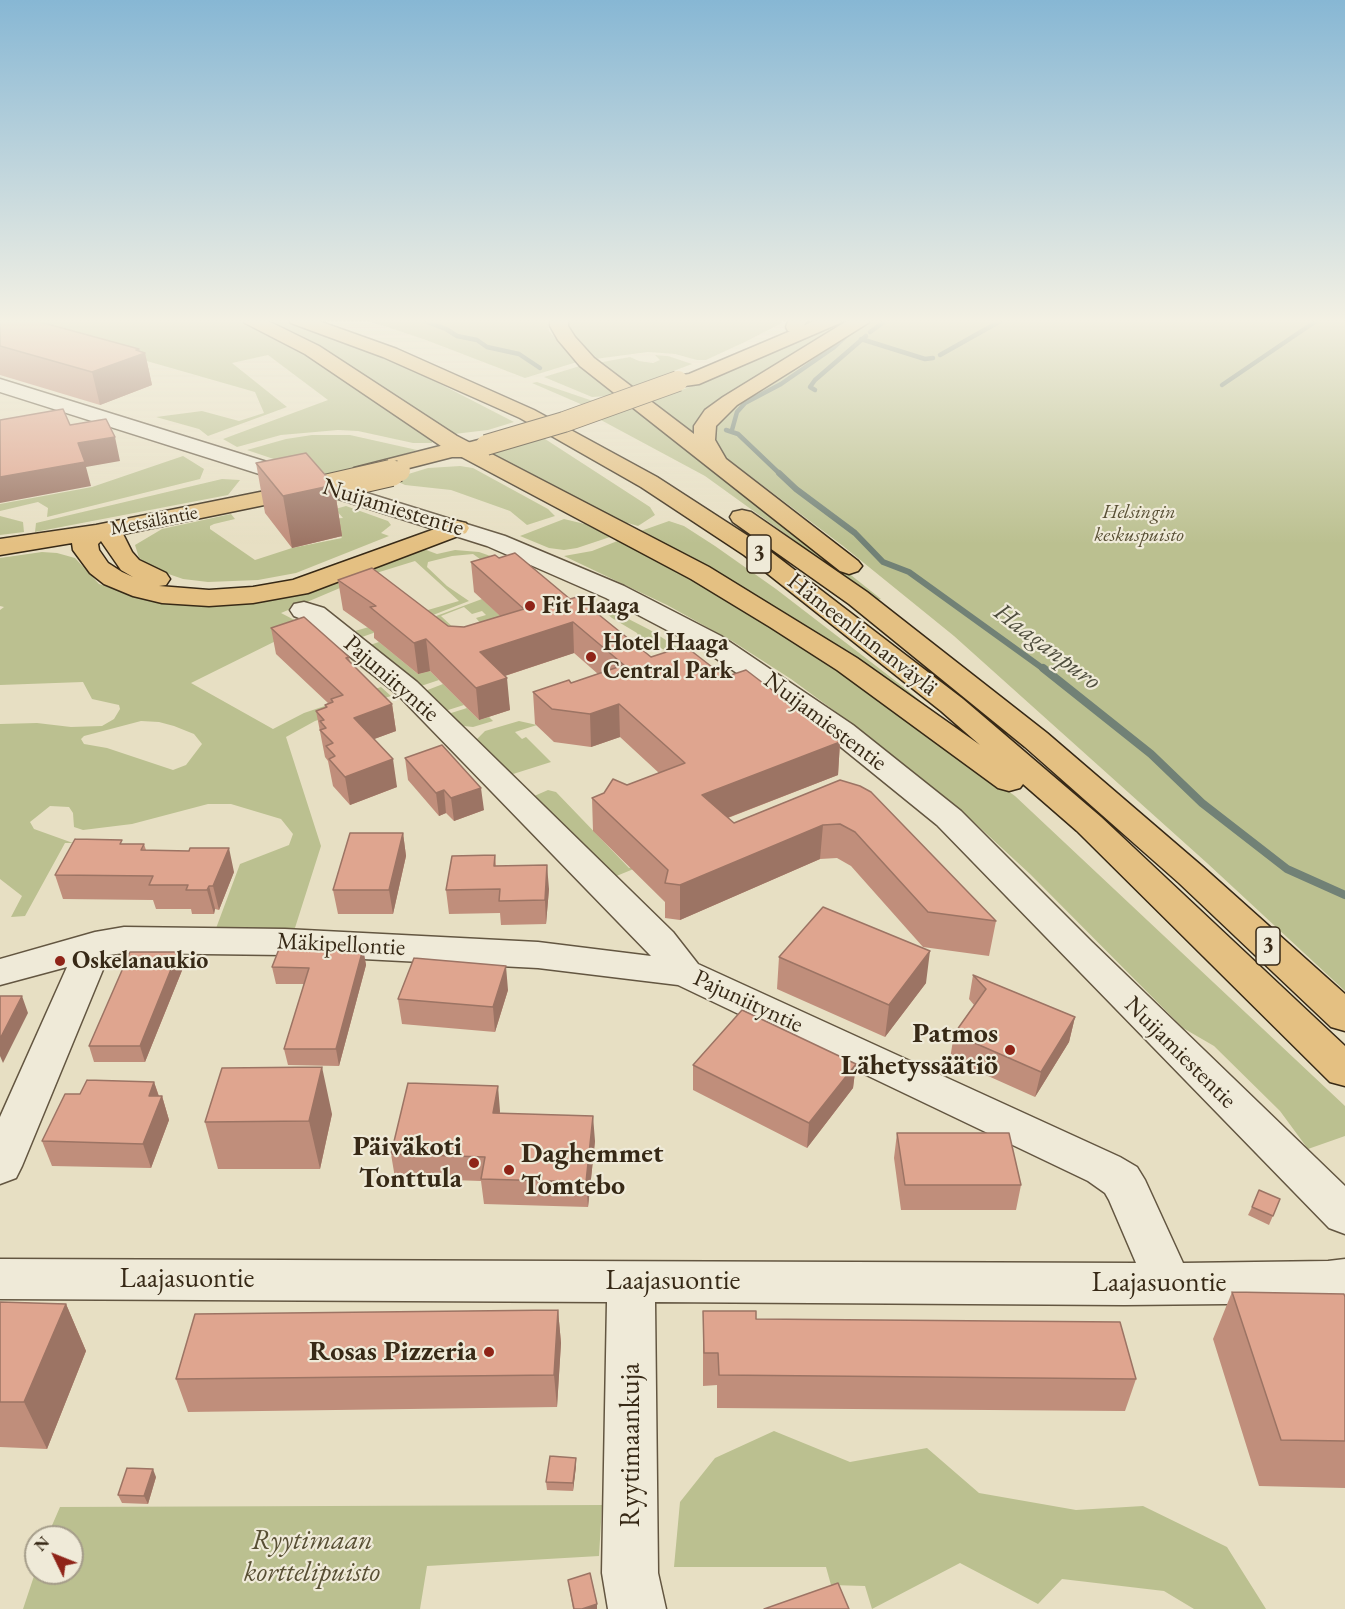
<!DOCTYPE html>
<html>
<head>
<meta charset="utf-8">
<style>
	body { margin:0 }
	#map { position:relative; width:1345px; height:1609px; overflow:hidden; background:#e7dfc3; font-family:"EB Garamond",serif }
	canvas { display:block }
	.north { position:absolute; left:24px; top:1525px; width:60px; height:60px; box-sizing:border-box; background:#efead8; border:2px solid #a59d8a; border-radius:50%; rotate:313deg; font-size:16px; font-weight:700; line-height:24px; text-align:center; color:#372916 }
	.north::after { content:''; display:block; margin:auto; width:21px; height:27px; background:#8f2418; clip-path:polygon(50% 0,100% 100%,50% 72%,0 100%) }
</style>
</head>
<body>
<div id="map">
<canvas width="1345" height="1609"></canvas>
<div class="north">N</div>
</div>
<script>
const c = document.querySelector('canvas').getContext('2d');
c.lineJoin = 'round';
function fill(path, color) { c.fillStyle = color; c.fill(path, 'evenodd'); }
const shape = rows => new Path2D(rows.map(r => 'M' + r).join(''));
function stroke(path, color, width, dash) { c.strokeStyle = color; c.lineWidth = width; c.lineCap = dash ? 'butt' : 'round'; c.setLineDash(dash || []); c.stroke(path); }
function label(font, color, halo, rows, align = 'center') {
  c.font = font + ' "EB Garamond",serif'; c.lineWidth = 4.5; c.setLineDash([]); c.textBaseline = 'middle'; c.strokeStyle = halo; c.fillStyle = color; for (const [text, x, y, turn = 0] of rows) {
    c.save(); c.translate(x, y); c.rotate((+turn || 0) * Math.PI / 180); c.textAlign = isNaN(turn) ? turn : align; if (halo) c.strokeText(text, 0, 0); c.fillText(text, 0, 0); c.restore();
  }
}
fill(shape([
	[0,319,241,319,268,332,297,351,303,351,432,441,432,443,413,443,358,431,338,430,281,435,237,447,223,439,328,400,268,355,232,363,287,407,208,436,199,429,156,417,202,411,239,421,264,413,255,392],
	[261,319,280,319,357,347,413,370,514,422,488,430,454,434,338,358],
	[363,319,547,319,549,331,577,362,525,378,426,340],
	[565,319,784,319,780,324,747,341,706,360,697,360,675,354,648,352,595,359,584,351,566,326],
	[873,319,1345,319,1345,991,1207,863,954,636,843,546,725,457,713,442,715,422,733,405,817,351],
	[828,326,839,329,724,401,696,436,692,436,646,402,687,388],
	[655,355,668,356,692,364,629,388,597,363,630,357,639,361,653,363,660,360],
	[583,365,614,393,607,396,592,397,544,377],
	[537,382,590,400,617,412,632,406,738,485,881,599,877,600,705,476,599,419,606,415,532,383],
	[312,435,350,435,417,450,377,463,321,475,247,450,286,439],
	[542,437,650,507,655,515,638,526,628,523,627,528,495,455,494,452],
	[183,456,204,469,200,479,47,517,48,508,38,502,0,511,0,504,92,487],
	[460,466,473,468,548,509,555,516,527,525,510,511,451,490,405,485,392,479,428,468],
	[222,479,240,480,228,495,35,532,36,523],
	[346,506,388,521,391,525,381,533,389,536,296,573,258,580,208,582,183,579,157,570,139,558,135,545,162,529,231,514,235,519,214,524,210,526,210,529,255,560,292,548,342,538,327,519,343,518,335,509],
	[0,516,23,522,24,532,0,535],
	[564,519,589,525,610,537,577,548,564,550,549,548,520,536],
	[669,521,684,526,715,546,776,589,906,689,963,737,638,532],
	[620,540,738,603,803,645,1015,796,1345,1106,1345,1136,1308,1149,1280,1111,1214,1046,1183,1028,1030,874,963,812,855,726,791,679,732,641,667,605,564,556,592,551],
	[421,548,437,554,455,550,479,552,522,567,491,567,473,554,452,556,428,562,427,567,447,586,469,601,410,624,396,625,362,637,355,631,459,601,415,561,373,574,281,613,306,626,191,683,273,729,304,713,381,687,391,696,315,721,286,737,321,846,294,931,215,931,240,864,289,845,293,834,281,819,231,804,208,804,132,824,83,830,74,827,73,813,69,807,50,806,30,822,34,829,73,843,65,843,25,916,11,917,22,896,0,879,0,724,37,723,71,727,102,726,114,719,120,709,119,705,92,699,83,682,0,685,0,610,4,607,0,606,0,558,42,552,57,553,75,558,99,584,146,600,208,606],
	[141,721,159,722,174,726,194,734,202,744,186,765,173,770,107,748,84,744,81,739,84,736],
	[482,599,528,642,519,645,514,643,467,658,452,657,412,625],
	[464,607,472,614,482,611,486,615,476,618,482,625,458,632,441,616],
	[609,609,650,630,680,649,667,650,653,647,639,638,637,633,612,618,606,613],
	[379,642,418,674,430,671,439,680,418,687,367,646],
	[443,684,464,705,445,711,425,691],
	[467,708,479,720,489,717,493,721,473,727,464,726,448,714],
	[519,721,537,725,515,732,522,739,526,737,551,762,510,775,475,741,485,731],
	[548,790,556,792,629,868,710,836,712,837,614,877,532,797],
	[774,1431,850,1462,927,1448,979,1493,1076,1510,1143,1506,1227,1547,1266,1609,1194,1609,1164,1591,1062,1579,1038,1604,960,1563,872,1609,865,1586,831,1585,826,1567,674,1567,680,1502,715,1458],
	[602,1505,599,1556,427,1566,420,1609,23,1609,36,1570,36,1573,72,1573,72,1537,47,1537,60,1507]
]), '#bbc090');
stroke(shape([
	[419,319,446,329,457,336,477,340,487,347,519,354,540,368],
	[870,332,888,319],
	[861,339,925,359,933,358],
	[940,355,1004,319],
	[1222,385,1319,319],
	[815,390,810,387,815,380,866,336],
	[726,430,738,434,781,475],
	[732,430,737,412,745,403,781,384,833,348,846,336]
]), '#718176', 4.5);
stroke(shape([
	[779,473,796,489,855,533,883,562,909,572,1045,670]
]), '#718176', 6);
stroke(shape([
	[1043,668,1151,754,1202,803,1287,869,1345,895]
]), '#718176', 8);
const minor = shape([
	[0,379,505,536,624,586,721,636,853,725,961,811,1092,942,1345,1186,1345,1234,1329,1228,937,825,831,739,701,648,606,598,487,546,0,392,0,379],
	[304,602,324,608,417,682,673,932,698,964,1120,1157,1137,1167,1145,1180,1183,1263,1328,1261,1345,1259,1345,1299,1328,1303,1124,1305,655,1302,658,1573,666,1609,608,1609,602,1573,607,1302,0,1299,0,1259,1136,1263,1109,1200,1105,1193,1088,1181,678,985,538,968,285,955,124,953,109,955,22,1166,16,1178,0,1184,0,1117,67,967,0,985,0,959,95,932,124,927,285,929,538,942,651,956,397,694,304,620,294,616,290,610,294,604,304,602]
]);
const major = shape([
	[819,319,843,319,840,323,699,384,678,387,671,385,668,381,671,377,689,374,819,319],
	[486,438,494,440,497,445,494,450,467,457,452,457,362,480,354,478,351,473,354,468,452,443,467,443,486,438],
	[305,483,313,485,317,490,313,495,123,534,132,552,139,560,166,573,170,579,166,585,159,586,209,590,253,587,293,580,457,521,466,523,469,528,466,533,308,593,253,603,209,606,162,603,133,596,104,584,90,573,73,550,72,543,0,555,0,539,96,525,305,483],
	[101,541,121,570,133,577,122,572,108,563,99,550,98,544,101,541]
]);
const highway = shape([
	[242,319,264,319,319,346,457,436,709,567,857,658,980,745,941,711,744,555,641,487,520,418,383,357,291,323,288,319,313,319,397,349,534,410,657,477,762,545,963,699,1101,817,1345,1046,1345,1086,1330,1082,1077,831,1023,784,1020,788,1009,791,998,788,837,670,770,627,691,579,441,446,305,354,245,323,242,319],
	[550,319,568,319,568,326,575,337,594,358,694,434,694,426,705,410,723,397,850,319,871,319,868,323,737,405,716,426,715,440,726,459,858,561,862,566,858,571,849,574,840,571,580,366,558,340,550,326,550,319],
	[789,319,807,319,802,331,795,333,788,331,786,327,789,319],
	[742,510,751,512,867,592,1047,733,1203,867,1345,994,1345,1031,1331,1027,1179,883,1025,747,849,604,733,522,730,517,733,512,742,510]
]);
stroke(minor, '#635641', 3);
stroke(major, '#372916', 3);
stroke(highway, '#372916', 3);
fill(minor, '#efead8');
fill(major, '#e4c082');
fill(highway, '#e4c082');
const majorBridgeFar1 = shape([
	[486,445,564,422,678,381],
	[384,475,400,471]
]);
const majorBridge = shape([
	[321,489,391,473]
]);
stroke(majorBridgeFar1, '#372916', 22, []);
stroke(majorBridge, '#372916', 28, []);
stroke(majorBridgeFar1, '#e4c082', 20);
stroke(majorBridge, '#e4c082', 26);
fill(shape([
	[0,319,145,353,152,385,100,405,0,375],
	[256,463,334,485,342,536,292,548,265,513],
	[499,558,570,599,651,657,725,677,840,742,838,775,728,818,734,823,840,780,996,921,989,956,923,947,851,866,837,858,820,859,680,920,665,918,665,902,593,831,592,798,659,773,620,737,591,747,554,742,535,724,533,692,571,683,598,674,574,653,505,676,510,710,479,720,430,671,418,674,374,638,374,632,343,610,338,580,448,626,464,627,500,616,474,592,471,562],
	[271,628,349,657,350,662,392,704,396,731,374,739,397,787,350,805,333,786,328,761,325,757,316,711,325,708,325,705,328,703,276,654],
	[405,758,484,810,454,821,446,813,439,816,408,780],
	[403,833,406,856,393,914,338,914,333,890],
	[123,844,144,844,146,850,234,872,219,910,215,909,214,914,192,914,191,909,156,909,153,900,63,899,55,875],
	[495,855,496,866,549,889,546,924,501,925,500,913,449,914,446,890],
	[363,949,366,965,339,1066,288,1065,284,1049,304,984,276,984,272,967],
	[178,952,183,968,145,1062,94,1062,89,1046],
	[779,957,926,983,885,1037,777,989],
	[973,975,1075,1017,1069,1042,1035,1097,950,1059,954,1034,974,1005,969,999],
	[508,990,495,1032,402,1024,398,999],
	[856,1064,853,1088,807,1148,693,1090,693,1065],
	[154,1082,159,1096,162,1096,169,1120,151,1168,52,1166,42,1141,80,1094],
	[500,1111,500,1113,595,1141,588,1207,484,1204,481,1181,395,1178,391,1154],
	[332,1114,320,1169,218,1169,205,1122],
	[897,1133,1021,1185,1016,1210,901,1210,894,1158],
	[1280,1199,1269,1225,1248,1215,1252,1207],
	[1232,1292,1345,1297,1345,1488,1259,1486,1213,1339],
	[0,1302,66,1304,86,1351,47,1449,0,1447],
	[558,1310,561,1343,557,1407,188,1412,176,1379],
	[703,1311,756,1319,1136,1379,1125,1411,717,1408,717,1385,703,1386],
	[576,1466,573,1491,547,1490,546,1482],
	[156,1477,148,1504,122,1503,118,1495],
	[568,1580,597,1609,573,1609]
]), '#c08e7b');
fill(shape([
	[139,349,140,354,145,353,152,385,100,405,92,372],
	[115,437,120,461,86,467,91,486,0,503,0,477,78,443],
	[334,485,342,536,292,548,283,496],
	[573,622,574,653,483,683,480,652],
	[426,639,430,671,418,674,414,643],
	[507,678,510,710,479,720,476,688],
	[392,704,396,731,358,745,354,718],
	[619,704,620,737,591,747,590,714],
	[840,742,838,775,701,828,702,795],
	[393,759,397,787,350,805,345,777],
	[481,788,484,810,454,821,451,798],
	[444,790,446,813,439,816,436,793],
	[823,825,820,859,680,920,680,885],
	[403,833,406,856,393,914,389,890],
	[229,848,234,872,219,910,213,886],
	[547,865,549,889,546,924,545,900],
	[209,886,215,909,214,914,207,890],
	[363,949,366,965,339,1066,336,1049],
	[930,951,926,983,885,1037,889,1005],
	[178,952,183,968,145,1062,140,1046],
	[506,966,508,990,495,1032,493,1007],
	[22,996,28,1013,3,1063,0,1056,0,1039],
	[1075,1017,1069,1042,1035,1097,1041,1072],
	[856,1064,853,1088,807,1148,809,1123],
	[322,1067,332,1114,320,1169,309,1121],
	[154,1082,160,1100,162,1096,169,1120,151,1168,143,1144,149,1096],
	[498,1086,500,1111,495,1138,493,1113],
	[593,1116,595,1141,588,1207,586,1182],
	[66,1304,86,1351,47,1449,24,1402],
	[558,1310,561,1343,557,1407,554,1375],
	[576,1458,576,1466,573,1491,573,1483],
	[153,1469,156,1477,148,1504,144,1496],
	[597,1604,597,1609,582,1609]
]), '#9c7464');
const building = shape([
	[0,319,29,319,139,349,136,350,145,353,92,372,0,346,0,319],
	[63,409,70,425,106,419,115,437,78,443,85,462,0,477,0,420,63,409],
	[306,453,334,485,283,496,256,463,306,453],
	[515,553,570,599,577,597,651,657,685,646,725,677,746,670,840,742,702,795,734,823,840,780,860,786,871,792,996,921,928,912,855,832,840,824,823,825,680,885,665,883,668,870,592,798,604,793,613,779,627,785,685,763,619,704,590,714,552,709,533,692,569,680,571,683,624,665,573,622,480,652,507,678,476,688,426,639,414,643,370,607,376,606,338,580,372,568,448,626,464,627,524,609,471,562,495,555,499,558,515,553],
	[304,617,349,657,346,658,392,704,354,718,393,759,345,777,329,759,335,756,326,746,333,743,320,730,326,728,320,721,324,720,316,711,327,707,325,705,333,702,331,699,343,695,271,628,304,617],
	[442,745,481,788,451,798,444,790,436,793,405,758,442,745],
	[350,833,403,833,389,890,333,890,350,833],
	[75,839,122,840,120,844,144,844,141,850,189,851,190,848,229,848,213,886,209,886,207,890,186,890,188,885,149,885,153,876,55,875,75,839],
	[495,855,494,866,547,865,545,900,499,901,500,889,446,890,452,856,495,855],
	[823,907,930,951,889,1005,779,957,823,907],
	[279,949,363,949,336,1049,284,1049,309,968,272,967,279,949],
	[130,952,178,952,140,1046,89,1046,130,952],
	[414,958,506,966,493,1007,398,999,414,958],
	[973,975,1075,1017,1041,1072,954,1034,986,989,973,975],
	[0,996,22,996,0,1039,0,996],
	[742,1010,856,1064,809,1123,693,1065,742,1010],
	[322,1067,309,1121,205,1122,222,1068,322,1067],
	[87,1080,154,1082,149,1096,162,1096,143,1144,42,1141,65,1094,80,1094,87,1080],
	[408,1083,498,1086,493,1113,593,1116,586,1182,481,1179,485,1157,391,1154,408,1083],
	[897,1133,1009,1133,1021,1185,905,1185,897,1133],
	[1259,1190,1280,1199,1273,1216,1252,1207,1259,1190],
	[1232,1292,1344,1294,1345,1297,1345,1441,1281,1440,1232,1292],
	[0,1302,66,1304,24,1402,0,1402,0,1302],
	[558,1310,554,1375,176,1379,195,1314,558,1310],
	[703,1311,756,1311,756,1319,1120,1322,1136,1379,719,1375,718,1353,704,1353,703,1311],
	[550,1456,576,1458,573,1483,546,1482,550,1456],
	[127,1468,153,1469,144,1496,118,1495,127,1468],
	[590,1573,597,1604,582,1609,574,1609,568,1580,590,1573],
	[838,1583,849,1609,764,1609,838,1583]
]);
fill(building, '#dfa58f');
stroke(building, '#9c7464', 1.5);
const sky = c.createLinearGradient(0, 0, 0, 544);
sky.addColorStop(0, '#87b7d4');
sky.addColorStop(0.59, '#f4f1e4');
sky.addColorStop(1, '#f4f1e400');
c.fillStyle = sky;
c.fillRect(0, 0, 1345, 544);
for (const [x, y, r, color] of [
	[530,606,6,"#8f2418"],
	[591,657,6,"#8f2418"],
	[60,961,6,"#8f2418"],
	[1010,1050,6,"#8f2418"],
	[474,1163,6,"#8f2418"],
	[509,1170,6,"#8f2418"],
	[489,1352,6,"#8f2418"]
]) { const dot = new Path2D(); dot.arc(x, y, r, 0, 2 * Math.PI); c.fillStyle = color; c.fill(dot); stroke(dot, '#efead8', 2); }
label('italic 20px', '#584f34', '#efead8', [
	["Helsingin",1139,513],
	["keskuspuisto",1139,536]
]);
label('20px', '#372916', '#efead8', [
	["Metsäläntie",154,521,-11]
]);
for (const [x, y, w] of [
	[759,554,24],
	[1268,946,24]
]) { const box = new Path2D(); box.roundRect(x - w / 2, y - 19, w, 38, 4.5); c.fillStyle = '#efead8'; c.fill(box); stroke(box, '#372916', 1.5); }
label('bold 22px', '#372916', null, [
	["3",759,554],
	["3",1268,946]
]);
label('24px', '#372916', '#efead8', [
	["Nuijamiestentie",393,508,17],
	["Hämeenlinnanväylä",862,635,38],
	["Pajuniityntie",391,679,41],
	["Nuijamiestentie",825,722,37],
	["Mäkipellontie",341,945,3],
	["Pajuniityntie",748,1002,25],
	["Nuijamiestentie",1180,1053,45]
]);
label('bold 24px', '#372916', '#efead8', [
	["Fit Haaga",542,606],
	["Hotel Haaga",603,643],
	["Central Park",603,671],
	["Oskelanaukio",72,961]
], 'left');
label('italic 26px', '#4f4e3e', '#efead8', [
	["Haaganpuro",1047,647,37]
]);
label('bold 28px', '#372916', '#efead8', [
	["Patmos",998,1034],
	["Lähetyssäätiö",998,1066],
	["Päiväkoti",462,1147],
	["Tonttula",462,1179],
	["Daghemmet",521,1154,"left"],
	["Tomtebo",521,1186,"left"],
	["Rosas Pizzeria",477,1352]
], 'right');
label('28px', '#372916', '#efead8', [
	["Laajasuontie",187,1279],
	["Laajasuontie",673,1281],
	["Laajasuontie",1159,1283],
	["Ryytimaankuja",631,1445,-90]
]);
label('italic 28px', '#584f34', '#efead8', [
	["Ryytimaan",312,1541],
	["korttelipuisto",312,1573]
]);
</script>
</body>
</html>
